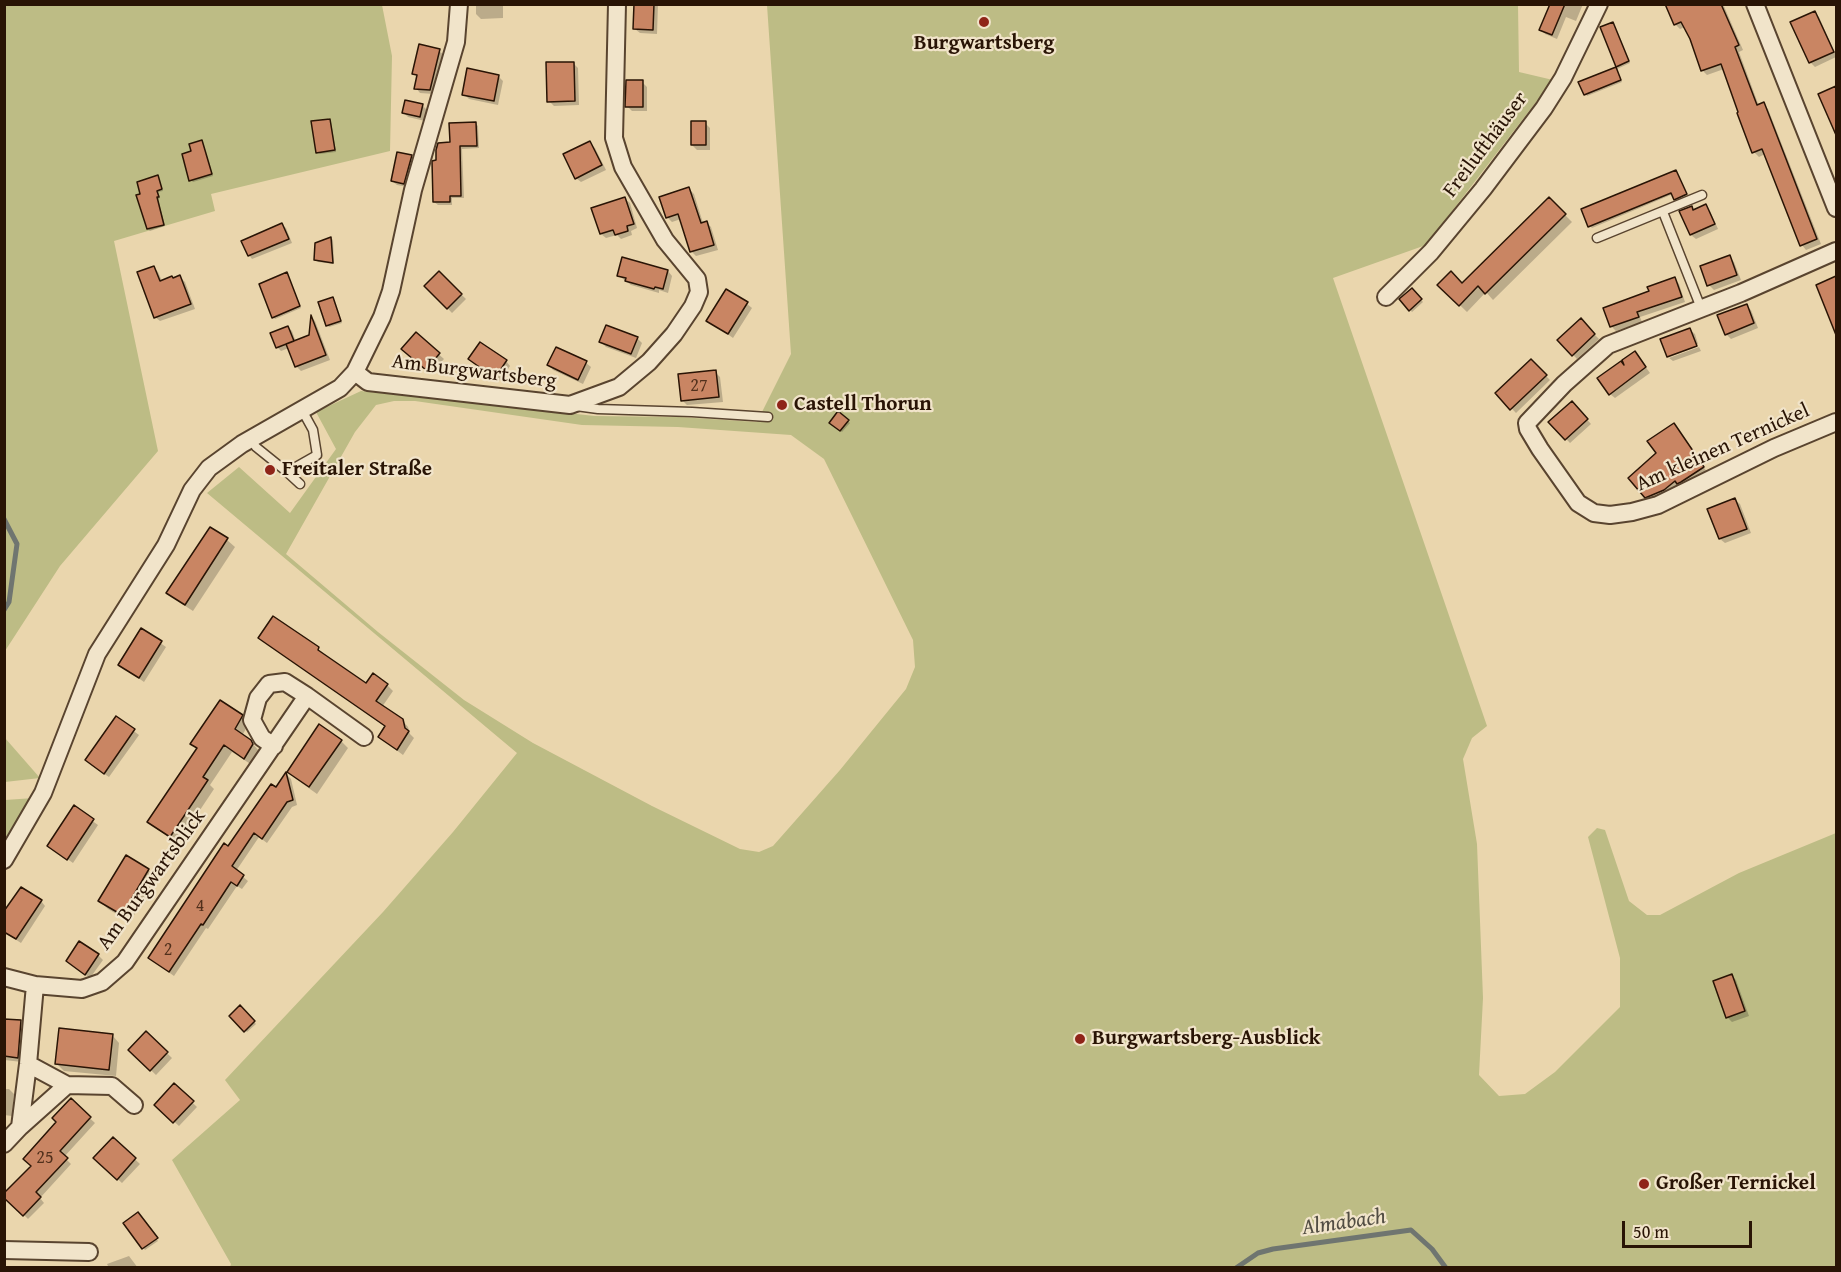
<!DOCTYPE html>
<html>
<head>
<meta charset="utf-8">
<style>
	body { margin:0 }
	#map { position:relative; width:1841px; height:1272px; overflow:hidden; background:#ead6ad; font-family:"Gentium Book Plus",serif }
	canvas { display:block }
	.frame { position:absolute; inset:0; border:6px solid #291405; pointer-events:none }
	.scale { position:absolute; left:1622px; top:1221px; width:130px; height:27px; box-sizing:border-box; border:3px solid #291405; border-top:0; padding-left:8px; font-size:18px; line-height:21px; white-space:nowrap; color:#291405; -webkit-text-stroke:4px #f1e4ca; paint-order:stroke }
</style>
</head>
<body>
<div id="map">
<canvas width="1841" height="1272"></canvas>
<div class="frame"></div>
<div class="scale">50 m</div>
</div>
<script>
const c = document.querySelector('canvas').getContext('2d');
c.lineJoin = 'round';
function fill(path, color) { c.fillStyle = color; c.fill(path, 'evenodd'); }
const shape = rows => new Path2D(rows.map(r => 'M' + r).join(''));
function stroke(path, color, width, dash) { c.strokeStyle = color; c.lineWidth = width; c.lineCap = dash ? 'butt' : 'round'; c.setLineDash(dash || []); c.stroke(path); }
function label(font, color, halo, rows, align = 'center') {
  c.font = font + ' "Gentium Book Plus",serif'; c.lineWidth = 4.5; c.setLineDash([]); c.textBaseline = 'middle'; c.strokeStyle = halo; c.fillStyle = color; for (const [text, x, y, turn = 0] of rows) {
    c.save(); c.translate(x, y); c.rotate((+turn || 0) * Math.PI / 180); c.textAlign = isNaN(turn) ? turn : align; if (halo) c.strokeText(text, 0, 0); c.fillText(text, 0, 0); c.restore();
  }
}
fill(shape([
	[5,5,382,5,392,56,390,151,211,194,215,211,114,241,158,451,60,566,5,651],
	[767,5,1518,5,1519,72,1553,80,1426,245,1333,278,1487,726,1472,738,1463,759,1477,844,1483,998,1479,1075,1499,1096,1525,1094,1555,1072,1620,1007,1620,958,1588,837,1597,828,1605,830,1629,901,1647,915,1660,915,1739,873,1836,833,1836,1267,230,1267,231,1264,172,1160,240,1100,225,1080,383,912,453,832,517,753,207,493,239,467,290,513,336,449,316,412,361,391,595,416,679,417,757,422,791,354],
	[394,401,415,401,582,425,678,427,791,435,824,459,913,640,915,667,906,689,840,770,773,846,759,852,740,849,652,806,533,743,464,700,378,632,286,554,355,432,376,405],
	[5,738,40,778,5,782],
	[34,798,5,838,5,800]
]), '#bdbc85');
fill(shape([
	[476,4,503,4,503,18,481,19,476,14],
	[636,4,658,4,657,34,640,33,635,29],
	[1551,4,1583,4,1576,21,1566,17,1557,39,1545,34,1541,30],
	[1671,4,1723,4,1743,50,1739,52,1759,106,1763,104,1768,109,1821,244,1806,250,1802,245,1765,154,1759,157,1754,152,1724,69,1707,75,1702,70,1685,27,1680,29,1675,24],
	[1814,12,1819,17,1836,55,1836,57,1815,67,1810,62],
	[1614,25,1630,63,1617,69,1622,82,1587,96,1580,82,1618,67,1602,28],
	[439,51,444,55,434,94,420,93,416,88,418,78,414,73],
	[573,63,578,68,579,105,554,106,549,101],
	[498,76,503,81,498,105,469,99,464,94],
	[642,82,647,87,647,111,632,111,627,106],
	[1836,88,1836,132,1820,95],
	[422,105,427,110,425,121,408,117,403,112],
	[329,120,331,122,336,152,320,154,318,152],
	[475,123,478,126,479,148,462,149,464,198,452,198,452,205,438,205,434,202,438,162,451,144],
	[705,123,710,128,710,150,697,150,692,145],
	[590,143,595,148,606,170,581,182,576,178],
	[203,144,213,176,193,182,191,180,193,152],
	[411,157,415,161,408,187,397,185,392,181],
	[1676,171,1688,196,1677,201,1673,194,1592,228,1590,226],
	[158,177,163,191,158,192,160,198,158,199,165,226,150,231,148,229],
	[689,189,694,194,703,223,706,222,711,227,718,250,696,256,691,251,681,219,672,222,667,217],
	[625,199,630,203,637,228,631,231,632,235,621,239,617,235,606,238,601,234],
	[1549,199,1572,222,1493,300,1486,292,1467,312,1439,285,1462,285],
	[1705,206,1710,211,1718,229,1696,239,1691,235,1681,212,1691,208,1694,211],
	[282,225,286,228,292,243,252,259,249,255],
	[331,238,333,240,334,264,318,262,316,260],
	[1730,257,1734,262,1741,280,1714,290,1709,285],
	[154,267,158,272,162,281,180,277,185,282,195,309,160,321,155,317],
	[668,271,672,276,668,293,659,290,659,293,631,285,619,276],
	[439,273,466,299,452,313,426,286],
	[287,274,301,308,275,319,273,317],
	[1675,279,1679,284,1685,302,1640,317,1642,322,1616,331,1611,326,1651,292],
	[1412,290,1423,302,1412,312,1401,299],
	[333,298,342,323,329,327,327,325],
	[747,304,752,308,733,338,708,320],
	[1746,306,1751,310,1758,328,1731,339,1726,334],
	[312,318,315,321,330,360,301,371,296,366,289,348,281,351,277,347,288,327,292,331,296,342,311,336],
	[1580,320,1599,339,1577,359,1559,340],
	[1690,330,1695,334,1698,344,1668,355,1668,357,1662,340],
	[416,334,444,359,431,373,408,353],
	[637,338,642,343,636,358,606,347,601,342],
	[1699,347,1701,351,1673,361,1669,358],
	[556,349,586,363,591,367,583,384,553,370,549,365],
	[1639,358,1650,373,1615,398,1610,394],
	[470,359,506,361,510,366,500,381],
	[1531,361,1550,380,1516,413,1497,393],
	[715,372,720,377,723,402,687,405,682,400],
	[1572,403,1591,424,1570,443,1550,422],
	[838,413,850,423,842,432,831,423],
	[1674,425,1707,472,1651,502,1646,497,1658,454],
	[1735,500,1740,504,1751,533,1725,543,1720,539,1709,510],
	[210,529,227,540,235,547,193,611,176,600,168,593],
	[142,630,166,647,144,682,120,665],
	[260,638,318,649,366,685,387,685,393,691,382,707,402,720,408,727,410,734,414,738,403,755,379,737,386,727,265,643],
	[242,716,249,723,242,736,250,741,260,752,252,765,232,752,210,785,214,789,178,843,157,829,149,822,198,749,192,744],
	[116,718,139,735,109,777,91,765],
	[341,741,348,748,317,794,296,779,289,772],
	[287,775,291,779,297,805,292,807,267,843,259,837,236,871,248,881,242,889,237,886,208,929,206,928,174,976,149,958,229,848,277,789],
	[74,808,98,825,73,863,49,846],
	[126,857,148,870,156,878,130,922,108,909,100,901],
	[41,901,45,906,21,943,4,932],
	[98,955,103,960,90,978,67,961],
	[1731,975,1736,980,1749,1016,1732,1022,1727,1017],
	[240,1008,256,1024,247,1032,231,1016],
	[4,1021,21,1022,25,1027,22,1062,4,1060],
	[146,1033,172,1058,156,1075,130,1050],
	[112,1035,119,1043,116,1076,64,1071,56,1063],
	[174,1085,197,1107,179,1126,156,1105],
	[4,1089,9,1089,14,1094,12,1116,4,1115],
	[71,1101,95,1123,64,1157,71,1164,40,1198,44,1203,28,1219,9,1200,33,1166],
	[113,1139,140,1164,122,1183,95,1158],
	[139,1216,158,1241,145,1250,125,1223],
	[129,1256,138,1268,109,1268,107,1264]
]), '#0003');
stroke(shape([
	[4,519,17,544,9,602,4,610],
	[1236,1268,1258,1253,1273,1249,1411,1230,1432,1249,1446,1268]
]), '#6f7570', 5);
const building = shape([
	[634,4,654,4,653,30,633,29,634,4],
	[1550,4,1565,4,1552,35,1539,30,1550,4],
	[1665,4,1721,4,1739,45,1735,47,1757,105,1764,102,1817,239,1800,246,1762,149,1752,153,1737,113,1738,112,1721,64,1701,71,1690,39,1681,22,1674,25,1665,4],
	[1815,11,1834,52,1809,63,1790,22,1815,11],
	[1613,22,1629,61,1616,67,1600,27,1613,22],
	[419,44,440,49,430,90,414,89,417,75,412,74,419,44],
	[546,62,574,62,575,101,547,102,546,62],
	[1616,67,1621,80,1584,95,1578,82,1616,67],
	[467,68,499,75,494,101,462,95,467,68],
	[626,80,643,80,643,107,625,107,626,80],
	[1836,86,1836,135,1818,94,1836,86],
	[405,100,423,104,420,117,402,113,405,100],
	[330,119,335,150,316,153,311,121,330,119],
	[691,121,706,121,706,145,691,145,691,121],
	[476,122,477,146,460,146,461,196,450,196,450,202,433,202,432,161,436,160,436,150,438,143,450,142,449,123,476,122],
	[202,140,212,174,189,181,182,154,191,151,189,144,202,140],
	[590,141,602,165,575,179,563,154,590,141],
	[397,152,412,155,404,184,391,181,397,152],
	[1676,170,1687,194,1674,200,1671,193,1588,227,1581,209,1676,170],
	[158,175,162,189,157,191,159,197,157,197,164,225,147,229,136,195,140,194,137,182,158,175],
	[689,187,701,223,707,221,714,245,690,252,678,214,666,218,659,197,689,187],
	[625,197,634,224,627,226,628,231,615,235,613,230,600,234,591,208,625,197],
	[1549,197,1566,214,1485,294,1478,286,1459,306,1437,285,1451,271,1462,283,1549,197],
	[1706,204,1715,224,1690,235,1679,211,1692,206,1693,210,1706,204],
	[282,223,289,239,248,256,241,241,282,223],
	[331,237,333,263,314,260,315,243,331,237],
	[1730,255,1737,275,1707,286,1700,266,1730,255],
	[622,257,668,270,663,289,655,287,654,289,625,281,626,278,617,276,622,257],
	[154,266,160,281,172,276,173,278,180,275,191,304,154,318,137,272,154,266],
	[439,271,462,294,447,309,424,286,439,271],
	[287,272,300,306,272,318,259,284,287,272],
	[1836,276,1836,335,1816,285,1836,276],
	[1675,277,1682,297,1637,312,1639,317,1610,327,1603,308,1649,291,1647,287,1675,277],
	[1412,288,1422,299,1409,311,1399,299,1412,288],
	[726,289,748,302,728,334,706,321,726,289],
	[333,297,341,321,326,326,318,302,333,297],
	[1747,304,1754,323,1725,335,1717,315,1747,304],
	[311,315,326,355,295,367,286,344,309,335,311,315],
	[1581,318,1595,334,1572,356,1557,340,1581,318],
	[606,325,638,337,631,354,599,342,606,325],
	[288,326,294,341,276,348,270,333,288,326],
	[1690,328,1697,346,1667,357,1660,339,1690,328],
	[416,332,440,353,426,370,401,349,416,332],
	[480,342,507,360,495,378,468,359,480,342],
	[556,347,587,361,578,380,547,365,556,347],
	[1635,351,1646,367,1609,395,1597,378,1621,361,1624,365,1622,360,1635,351],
	[1531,359,1547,375,1510,410,1495,393,1531,359],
	[716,370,719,397,681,401,678,374,716,370],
	[1572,401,1588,419,1565,440,1548,422,1572,401],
	[838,411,849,420,840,431,829,423,838,411],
	[1674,423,1704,467,1681,482,1677,484,1675,481,1664,490,1645,498,1628,478,1656,453,1647,441,1674,423],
	[1735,498,1747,529,1719,539,1707,509,1735,498],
	[210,527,228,538,185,605,166,593,210,527],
	[273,616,319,647,318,650,366,683,373,673,388,684,376,701,403,719,405,728,409,731,397,750,378,737,385,726,258,638,273,616],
	[141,628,162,641,139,678,118,665,141,628],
	[220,700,243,715,235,729,251,740,253,744,244,759,224,745,203,777,208,780,170,837,147,822,197,748,190,744,220,700],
	[116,716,135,729,104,774,85,760,116,716],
	[319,724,342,740,309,787,287,772,319,724],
	[286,772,293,800,287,802,262,839,254,833,232,866,244,875,237,886,231,882,203,925,201,924,169,972,148,958,224,843,228,846,271,784,276,787,286,772],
	[74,805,94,819,67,860,47,846,74,805],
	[126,855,149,869,122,915,98,901,126,855],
	[21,887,42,900,16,939,4,932,4,911,21,887],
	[79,941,99,954,85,975,66,961,79,941],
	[1732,974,1745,1011,1726,1018,1713,981,1732,974],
	[240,1005,255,1021,244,1032,229,1016,240,1005],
	[4,1019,21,1020,18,1058,4,1056,4,1019],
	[59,1028,113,1034,109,1070,55,1064,59,1028],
	[146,1031,168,1052,150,1071,128,1050,146,1031],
	[174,1083,194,1101,173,1123,154,1105,174,1083],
	[71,1098,91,1117,60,1151,68,1158,36,1192,41,1197,23,1216,4,1198,4,1193,31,1166,23,1159,56,1122,52,1118,71,1098],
	[113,1137,136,1158,117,1180,93,1158,113,1137],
	[138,1212,158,1238,142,1249,123,1223,138,1212]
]);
fill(building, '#c98563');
stroke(building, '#291405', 1.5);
const service = shape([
	[1663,212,1701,308],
	[1597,238,1702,195],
	[576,406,598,409,692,412,768,417],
	[251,440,256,447,287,472,317,455,313,430,302,410],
	[287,472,300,484]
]);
const minor = shape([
	[1755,4,1836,208],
	[1836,251,1741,293,1608,345,1564,384,1527,423,1528,429,1540,449,1578,503,1594,513,1610,515,1632,512,1658,505,1774,448,1836,422],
	[1386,297,1431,252,1483,189,1544,108,1563,78,1599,4],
	[355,372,368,382,570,405,619,387,649,362,674,334,693,306,699,292,697,279,665,240,623,167,614,138,617,4],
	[274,746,262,738,252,720,258,698,269,684,285,682,307,696],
	[4,860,43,793,97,654,166,545,192,490,209,468,242,444,340,388,355,372,382,317,391,291,413,190,456,42,459,4],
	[4,977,35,985,82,989,102,982,125,962,307,696,364,737],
	[28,1064,67,1085,112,1086,134,1105],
	[20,1127,67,1085],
	[4,1144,20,1127,28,1064,35,985],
	[4,1250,89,1252]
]);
stroke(service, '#59442f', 11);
stroke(minor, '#59442f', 20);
stroke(service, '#f1e4ca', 8);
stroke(minor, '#f1e4ca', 16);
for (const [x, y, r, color] of [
	[984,22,6,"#8f2418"],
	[782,405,6,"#8f2418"],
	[270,470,6,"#8f2418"],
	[1080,1039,6,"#8f2418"],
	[1644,1184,6,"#8f2418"]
]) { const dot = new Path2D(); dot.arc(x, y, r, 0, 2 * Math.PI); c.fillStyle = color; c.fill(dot); stroke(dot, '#f1e4ca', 2); }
label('18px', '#51301c', null, [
	["27",699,386],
	["4",200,906],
	["2",168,950],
	["25",45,1158]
]);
label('bold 21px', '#291405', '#f1e4ca', [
	["Burgwartsberg",984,44,"center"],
	["Castell Thorun",794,405],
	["Freitaler Straße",282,470],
	["Burgwartsberg-Ausblick",1092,1039],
	["Großer Ternickel",1656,1184]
], 'left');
label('21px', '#291405', '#f1e4ca', [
	["Freilufthäuser",1486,145,-53],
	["Am Burgwartsberg",474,372,7],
	["Am kleinen Ternickel",1723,448,-24],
	["Am Burgwartsblick",152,880,-54]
]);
label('italic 22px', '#524d43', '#f1e4ca', [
	["Almabach",1344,1223,-8]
]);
</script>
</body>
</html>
